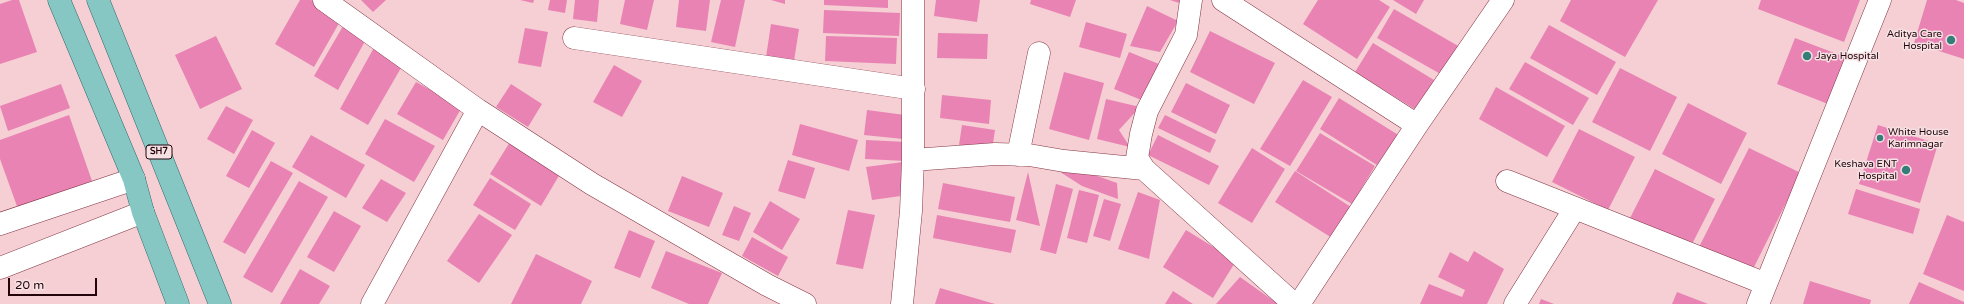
<!DOCTYPE html>
<html>
<head>
<meta charset="utf-8">
<style>
	body { margin:0 }
	#map { position:relative; width:1964px; height:304px; overflow:hidden; background:#f5cfd3; font-family:"Varela Round",sans-serif }
	canvas { display:block }
	.scale { position:absolute; left:8px; top:278px; width:89px; height:18px; box-sizing:border-box; border:2px solid #22040a; border-top:0; padding-left:5px; font-size:12px; line-height:14px; white-space:nowrap; color:#22040a; -webkit-text-stroke:3px #f5e1e3; paint-order:stroke }
</style>
</head>
<body>
<div id="map">
<canvas width="1964" height="304"></canvas>
<div class="scale">20 m</div>
</div>
<script>
const c = document.querySelector('canvas').getContext('2d');
c.lineJoin = 'round';
function fill(path, color) { c.fillStyle = color; c.fill(path, 'evenodd'); }
const shape = rows => new Path2D(rows.map(r => 'M' + r).join(''));
function stroke(path, color, width, dash) { c.strokeStyle = color; c.lineWidth = width; c.lineCap = dash ? 'butt' : 'round'; c.setLineDash(dash || []); c.stroke(path); }
function label(font, color, halo, rows, align = 'center') {
  c.font = font + ' "Varela Round",sans-serif'; c.lineWidth = 3; c.setLineDash([]); c.textBaseline = 'middle'; c.strokeStyle = halo; c.fillStyle = color; for (const [text, x, y, turn = 0] of rows) {
    c.save(); c.translate(x, y); c.rotate((+turn || 0) * Math.PI / 180); c.textAlign = isNaN(turn) ? turn : align; if (halo) c.strokeText(text, 0, 0); c.fillText(text, 0, 0); c.restore();
  }
}
fill(shape([
	[12,0,19,0,37,52,0,64,0,4],
	[300,0,311,0,342,18,314,67,275,44],
	[361,0,386,0,373,12],
	[520,0,534,0,533,3],
	[550,0,567,0,565,13,548,10],
	[575,0,599,0,597,22,573,19],
	[625,0,654,0,647,30,620,24],
	[679,0,710,0,706,31,676,27],
	[721,0,745,0,735,47,711,42],
	[771,0,785,0,785,4],
	[824,0,888,0,888,8,824,5],
	[936,0,980,0,977,22,934,16],
	[1031,0,1076,0,1070,17,1030,4],
	[1170,0,1180,0,1179,3],
	[1318,0,1379,0,1390,7,1357,59,1303,24],
	[1393,0,1424,0,1416,14],
	[1571,0,1658,0,1625,57,1560,21],
	[1761,0,1860,0,1844,42,1758,9],
	[1927,0,1956,0,1964,3,1964,59,1914,43],
	[1147,6,1178,21,1160,52,1130,46],
	[1394,9,1460,47,1444,76,1377,38],
	[824,10,900,13,899,36,823,33],
	[346,21,369,34,338,90,314,76],
	[1086,22,1127,34,1120,58,1079,47],
	[771,24,799,29,794,61,766,57],
	[1549,25,1616,62,1597,95,1530,58],
	[525,28,548,32,541,67,518,63],
	[1210,31,1275,63,1254,104,1190,72],
	[938,33,988,34,987,59,937,58],
	[216,36,242,89,200,109,175,55],
	[826,36,897,38,896,64,825,61],
	[1795,38,1845,57,1828,104,1777,84],
	[1373,43,1439,83,1421,113,1355,72],
	[376,44,405,61,368,125,340,109],
	[1129,52,1159,64,1144,101,1114,89],
	[1525,62,1589,98,1573,125,1509,89],
	[614,65,642,81,622,117,593,102],
	[1620,68,1677,97,1650,151,1592,122],
	[1064,72,1104,83,1089,140,1049,129],
	[1303,80,1332,97,1290,166,1260,149],
	[416,82,462,107,443,140,397,114],
	[1186,83,1230,105,1216,134,1171,112],
	[61,84,70,108,8,131,0,106],
	[511,84,542,104,528,127,496,107],
	[1496,87,1565,126,1547,157,1479,119],
	[942,95,991,100,989,124,940,118],
	[1339,98,1400,136,1380,167,1320,129],
	[1106,99,1140,107,1119,130,1130,147,1097,139],
	[1688,103,1747,133,1721,184,1662,154],
	[226,106,253,120,234,154,207,139],
	[867,110,905,115,903,139,864,135],
	[69,115,92,181,18,209,0,159,0,140],
	[1165,115,1216,140,1210,153,1158,128],
	[385,119,435,146,414,182,365,154],
	[800,124,858,140,849,171,792,155],
	[962,125,995,130,992,150,959,145],
	[1878,125,1938,144,1920,203,1859,184],
	[1579,129,1635,157,1608,210,1552,182],
	[252,130,275,143,249,188,226,176],
	[1320,133,1375,166,1352,204,1296,171],
	[311,135,365,165,346,198,292,167],
	[1158,135,1219,166,1209,185,1148,155],
	[866,140,907,142,906,161,865,159],
	[510,142,560,174,541,206,490,174],
	[1252,148,1285,169,1252,223,1218,203],
	[1749,148,1801,173,1749,277,1697,251],
	[788,160,815,168,805,199,778,191],
	[271,161,293,173,245,254,223,242],
	[903,162,908,195,872,200,866,167],
	[1054,168,1089,173,1117,183,1118,199,1082,186],
	[1655,169,1715,199,1689,250,1629,220],
	[1295,171,1351,207,1332,238,1275,202],
	[1028,172,1040,226,1016,220],
	[682,176,723,193,709,227,668,211],
	[490,178,531,204,515,230,473,205],
	[381,179,406,193,387,222,362,208],
	[299,181,328,197,272,293,243,277],
	[943,183,1015,197,1010,222,938,209],
	[1056,184,1073,189,1056,254,1040,250],
	[1856,189,1920,209,1913,234,1848,214],
	[1079,190,1099,195,1087,243,1067,238],
	[1138,192,1160,200,1149,259,1118,249],
	[1104,199,1121,204,1110,241,1093,236],
	[770,201,800,219,782,250,753,232],
	[734,206,751,213,739,241,722,235],
	[848,210,875,215,863,269,836,264],
	[334,211,361,226,334,272,307,257],
	[479,214,512,235,479,283,447,261],
	[937,215,1016,230,1011,253,933,238],
	[1947,215,1964,222,1964,291,1923,274],
	[629,230,655,241,640,278,614,268],
	[1186,230,1236,261,1213,298,1163,267],
	[752,237,788,257,778,276,742,256],
	[666,251,722,273,708,304,689,304,651,288],
	[1474,251,1504,269,1487,304,1420,304,1429,284,1462,297,1465,290,1438,277,1450,252,1468,262],
	[536,254,592,281,581,304,511,304],
	[300,269,330,286,319,304,280,304],
	[1240,277,1278,304,1216,304],
	[1810,281,1871,300,1870,304,1803,304],
	[1919,282,1964,302,1964,304,1909,304],
	[940,288,995,304,935,304],
	[1173,291,1193,304,1165,304],
	[1677,292,1708,304,1672,304],
	[1541,299,1554,304,1539,304]
]), '#e983b4');
const minor = shape([
	[324,0,478,110,592,184,767,285,805,304],
	[1191,0,1186,35,1147,111,1141,134,1137,158,1144,169,1294,304],
	[1223,0,1417,125],
	[574,38,914,89],
	[1018,155,1039,53],
	[913,160,995,154,1029,155,1064,161,1144,169],
	[1507,181,1766,284],
	[0,224,134,179],
	[0,268,143,212],
	[372,304,478,110],
	[902,304,911,211,913,160,913,0],
	[1299,304,1417,125,1503,0],
	[1515,304,1575,208],
	[1758,304,1880,0]
]);
const major = shape([
	[59,0,134,179,143,212,178,304],
	[98,0,220,304]
]);
stroke(minor, '#843645', 23);
stroke(major, '#2e6b6a', 23);
stroke(minor, '#fff', 22);
stroke(major, '#86c7c4', 22);
for (const [x, y, r, color] of [
	[1951,40,5,"#347d79"],
	[1807,56,5,"#347d79"],
	[1880,138,4,"#347d79"],
	[1906,170,5,"#347d79"]
]) { const dot = new Path2D(); dot.arc(x, y, r, 0, 2 * Math.PI); c.fillStyle = color; c.fill(dot); stroke(dot, '#f5e1e3', 1.5); }
for (const [x, y, w] of [
	[159,152,26]
]) { const box = new Path2D(); box.roundRect(x - w / 2, y - 7, w, 14, 3); c.fillStyle = '#f5e1e3'; c.fill(box); stroke(box, '#22040a', 1); }
label('bold 9px', '#22040a', null, [
	["SH7",159,152]
]);
label('10px', '#22040a', '#f5e1e3', [
	["Aditya Care",1942,34],
	["Hospital",1942,46],
	["Jaya Hospital",1816,56,"left"],
	["White House",1888,132,"left"],
	["Karimnagar",1888,144,"left"],
	["Keshava ENT",1897,164],
	["Hospital",1897,176]
], 'right');
</script>
</body>
</html>
